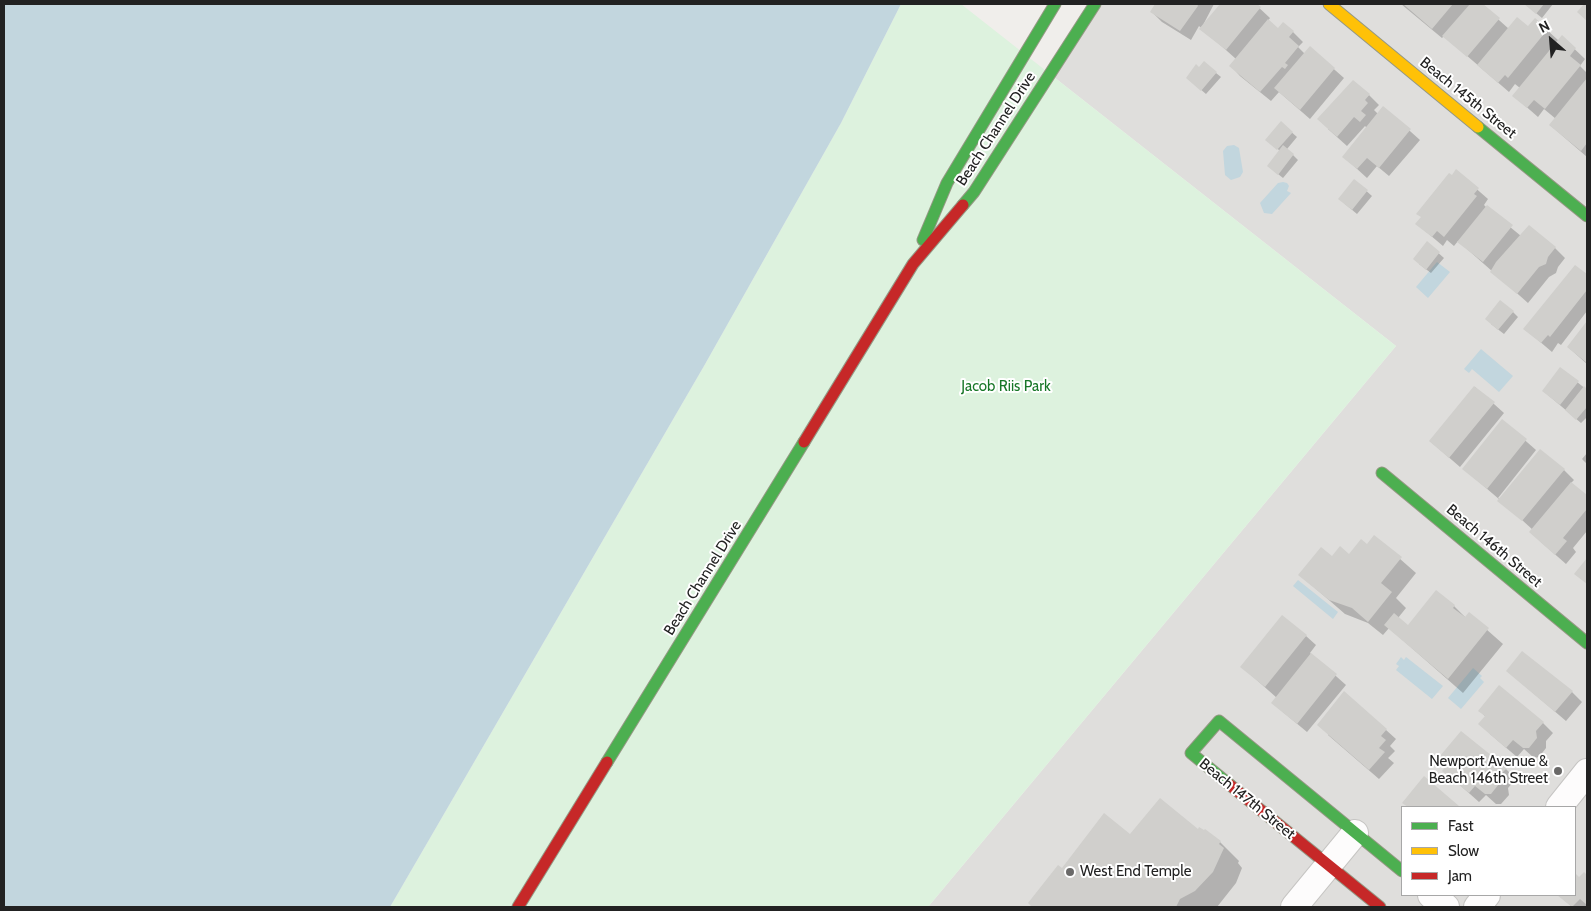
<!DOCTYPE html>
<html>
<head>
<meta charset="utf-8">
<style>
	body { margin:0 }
	#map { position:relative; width:1591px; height:911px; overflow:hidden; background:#f0eeeb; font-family:Cabin,sans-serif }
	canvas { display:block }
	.frame { position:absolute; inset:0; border:5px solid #222; pointer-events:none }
	.legend { position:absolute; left:1401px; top:806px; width:175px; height:90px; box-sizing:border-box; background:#fff; border:1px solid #a7a7a7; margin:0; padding:6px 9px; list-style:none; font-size:15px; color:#222 }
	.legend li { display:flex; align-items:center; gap:10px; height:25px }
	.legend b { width:25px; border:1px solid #a7a7a7 }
	.north { position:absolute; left:1526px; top:15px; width:50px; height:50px; -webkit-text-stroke:4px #fff; paint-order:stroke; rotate:333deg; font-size:14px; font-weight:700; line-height:20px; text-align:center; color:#222 }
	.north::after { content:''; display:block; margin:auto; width:18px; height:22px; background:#222; clip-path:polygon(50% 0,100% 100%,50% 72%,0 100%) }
</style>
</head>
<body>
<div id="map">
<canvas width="1591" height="911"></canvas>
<div class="frame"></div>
<ul class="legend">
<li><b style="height:6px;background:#4caf50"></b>Fast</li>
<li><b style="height:6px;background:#ffc107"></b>Slow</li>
<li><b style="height:6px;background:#c62828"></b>Jam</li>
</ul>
<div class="north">N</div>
</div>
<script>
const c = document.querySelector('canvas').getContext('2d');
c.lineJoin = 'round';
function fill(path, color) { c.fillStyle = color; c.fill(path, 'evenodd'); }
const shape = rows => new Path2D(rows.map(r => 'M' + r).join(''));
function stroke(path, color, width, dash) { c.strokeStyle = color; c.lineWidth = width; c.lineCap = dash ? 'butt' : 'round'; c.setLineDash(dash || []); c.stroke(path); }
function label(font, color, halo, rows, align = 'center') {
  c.font = font + ' Cabin,sans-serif'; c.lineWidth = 4; c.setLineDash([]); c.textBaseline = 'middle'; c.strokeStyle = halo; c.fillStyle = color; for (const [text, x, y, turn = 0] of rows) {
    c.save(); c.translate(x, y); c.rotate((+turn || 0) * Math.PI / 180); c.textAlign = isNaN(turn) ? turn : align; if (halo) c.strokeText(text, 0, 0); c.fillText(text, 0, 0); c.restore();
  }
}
fill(shape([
	[1100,4,1587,4,1587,907,928,907,1396,346,1050,74],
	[1402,807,1575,807,1575,895,1402,895]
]), '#dfdedc');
fill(shape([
	[901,4,961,4,1396,346,928,907,390,907,704,366,841,123]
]), '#ddf2de');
fill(shape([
	[4,4,901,4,841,123,704,366,390,907,4,907],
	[1234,145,1239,148,1243,172,1240,177,1231,180,1225,175,1223,151,1227,146],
	[1283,182,1287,183,1289,186,1287,191,1291,193,1272,214,1264,213,1260,203,1278,183],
	[1437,262,1450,272,1428,298,1416,287],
	[1481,349,1513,376,1499,392,1472,369,1469,373,1464,369],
	[1298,580,1338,612,1333,619,1293,586],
	[1401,657,1404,660,1406,657,1443,686,1432,699,1396,670,1399,666,1396,664],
	[1473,668,1482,676,1480,678,1484,682,1461,709,1448,698]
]), '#c2d6de');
fill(shape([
	[1157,4,1214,4,1202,27,1222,4,1255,4,1270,18,1268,21,1278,30,1293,32,1303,42,1298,47,1305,54,1310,48,1344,78,1310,119,1279,92,1271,101,1240,76,1231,66,1236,59,1199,26,1191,40,1162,22,1152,12],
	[1401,4,1481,4,1509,29,1547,30,1559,41,1562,37,1585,59,1580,66,1587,73,1587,157,1550,125,1556,119,1544,109,1538,117,1514,96,1520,88,1515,84,1509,92,1444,36,1442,38],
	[1525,4,1553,4,1542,18],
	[1216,73,1221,77,1206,94,1192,82],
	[1369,95,1379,105,1374,110,1378,114,1383,107,1420,140,1389,176,1377,166,1367,178,1344,157,1367,128,1365,126,1347,146,1328,129],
	[1281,123,1297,137,1287,149,1298,160,1283,178,1273,170,1280,151,1267,139],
	[1456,171,1488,199,1484,205,1487,208,1521,236,1555,248,1565,258,1558,267,1556,273,1549,277,1528,303,1458,241,1454,246,1447,240,1443,246,1417,224],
	[1355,181,1372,196,1357,214,1345,204],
	[1427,243,1444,258,1431,273,1419,264],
	[1575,266,1587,276,1587,311,1561,345,1558,343,1552,352,1525,329],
	[1513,312,1518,317,1504,334,1491,324],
	[1587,323,1587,364,1568,347],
	[1561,369,1587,390,1587,417,1581,423,1548,395],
	[1475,387,1504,413,1460,467,1430,441],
	[1503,421,1536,450,1498,498,1500,499,1564,470,1574,480,1571,483,1587,497,1587,531,1573,548,1576,552,1566,564,1541,542,1533,530,1500,500,1464,469],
	[1587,453,1587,464,1582,459],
	[1374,536,1416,573,1396,598,1406,608,1398,618,1408,626,1454,606,1466,618,1469,614,1503,644,1463,693,1389,628,1383,635,1368,623,1345,614,1300,575,1332,557,1349,556,1367,546],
	[1306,636,1316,645,1310,653,1346,685,1307,732,1283,712,1277,698,1242,667],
	[1518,680,1572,692,1582,702,1566,721],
	[1345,693,1396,739,1390,746,1395,751,1388,758,1394,763,1379,779,1328,735],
	[1480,711,1543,723,1553,733,1546,741,1546,748,1539,757,1534,758,1524,749,1517,757,1490,734,1486,717],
	[1506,769,1516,779,1508,788,1509,795,1501,804,1496,804,1486,795,1479,802,1444,771],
	[1425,778,1459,807,1409,807,1404,802],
	[1198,831,1220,842,1239,861,1238,863,1242,868,1236,883,1217,907,1033,907,1029,903,1062,870,1130,835],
	[1584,874,1587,877,1587,907,1572,907,1559,895,1575,895,1575,877,1579,879]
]), '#0003');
fill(shape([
	[1155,4,1197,4,1198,6,1180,31,1150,12],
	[1220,4,1257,4,1261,7,1226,50,1199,29],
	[1403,4,1453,4,1432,29],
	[1470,4,1483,4,1500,18,1467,57,1442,36],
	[1524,4,1544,4,1536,14],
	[1584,4,1587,4,1587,21,1577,12],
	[1517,17,1528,26,1535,18,1548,29,1508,78,1505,75,1498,83,1477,65],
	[1268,19,1278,28,1283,22,1294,31,1289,37,1299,46,1285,63,1288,65,1285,69,1282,67,1260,92,1229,66],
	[1562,35,1576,48,1570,56,1581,65,1545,109,1534,100,1527,108,1512,96],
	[1310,46,1335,68,1300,110,1274,88],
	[1204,61,1217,72,1201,91,1186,78,1196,64,1199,67],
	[1587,78,1587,143,1581,151,1549,125],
	[1353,80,1370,94,1365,100,1368,103,1361,111,1366,115,1360,122,1354,117,1337,137,1317,119],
	[1383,106,1411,129,1379,168,1367,158,1357,169,1342,157],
	[1281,121,1293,132,1277,150,1265,140],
	[1283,145,1294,154,1278,175,1267,166],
	[1456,169,1479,188,1474,194,1477,196,1444,237,1437,231,1432,237,1415,224,1421,217,1416,214,1449,173,1452,175],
	[1354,179,1368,190,1352,210,1338,199],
	[1487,205,1513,225,1483,262,1457,242],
	[1529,225,1556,247,1548,257,1546,264,1539,267,1517,294,1490,272,1496,262],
	[1427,241,1440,252,1426,270,1413,259],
	[1575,265,1587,274,1587,290,1550,337,1548,335,1541,343,1523,329],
	[1500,300,1514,311,1498,330,1485,319],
	[1587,321,1587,363,1567,347],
	[1560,367,1579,381,1560,405,1542,391],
	[1474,386,1495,402,1449,458,1429,441],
	[1584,386,1587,389,1587,407,1576,420,1565,410],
	[1502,419,1527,439,1487,489,1462,469],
	[1540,449,1565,469,1522,521,1497,501],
	[1571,482,1587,495,1587,509,1563,538,1567,541,1555,555,1529,532],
	[1374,535,1402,557,1381,583,1392,592,1368,622,1352,608,1329,600,1298,575,1321,547,1332,556,1340,546,1349,554,1361,539,1367,544],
	[1587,558,1587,584,1574,574],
	[1436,590,1455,605,1453,608,1465,617,1469,612,1489,628,1448,679,1384,625,1394,613,1408,625],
	[1282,615,1307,635,1265,687,1240,667],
	[1522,651,1573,691,1555,712,1506,671],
	[1311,653,1337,674,1297,724,1271,703],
	[1499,685,1544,722,1536,731,1537,738,1529,748,1523,748,1513,740,1506,748,1478,724,1485,716,1478,711],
	[1344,691,1387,729,1381,736,1386,740,1379,748,1385,752,1369,770,1317,725],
	[1461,731,1507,768,1498,777,1499,784,1491,794,1485,794,1475,786,1469,793,1442,771,1448,764,1440,756],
	[1424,776,1459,806,1458,807,1408,807,1402,803],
	[1160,798,1198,829,1199,827,1204,830,1205,829,1221,841,1219,844,1224,848,1213,872,1195,891,1180,899,1176,907,1032,907,1028,903,1058,865,1062,868,1104,813,1130,834],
	[1584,872,1587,875,1587,905,1580,899,1572,907,1557,895,1575,895,1575,873,1579,877]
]), '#d0cfcc');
const street = shape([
	[1559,807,1587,772],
	[1431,895,1446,907],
	[1294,907,1355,833],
	[1477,907,1487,895]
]);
const fast = shape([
	[1478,127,1587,216],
	[963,205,974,192,1095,4],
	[923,240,947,183,1055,4],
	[1382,473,1587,643],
	[607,762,804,442],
	[1230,785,1191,753,1219,721,1402,871]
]);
const slow = shape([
	[1329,4,1478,127]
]);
const jam = shape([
	[804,442,913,264,963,205],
	[1230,785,1380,907],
	[518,907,607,762]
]);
stroke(street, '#c6c5c3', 28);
stroke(fast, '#959884', 13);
stroke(slow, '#959884', 13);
stroke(jam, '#959884', 13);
stroke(street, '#fdfcfc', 26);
stroke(fast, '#4caf50', 11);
stroke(slow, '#ffc107', 11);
stroke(jam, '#c62828', 11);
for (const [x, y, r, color] of [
	[1558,771,5,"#6a6968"],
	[1070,872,5,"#6a6968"]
]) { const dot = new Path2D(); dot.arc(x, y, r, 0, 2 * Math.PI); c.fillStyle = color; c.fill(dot); stroke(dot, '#fff', 2); }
label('15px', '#222', '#fff', [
	["Beach 145th Street",1468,98,39],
	["Beach Channel Drive",996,129,-57],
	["Beach 146th Street",1494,546,40],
	["Beach Channel Drive",703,578,-58],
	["Beach 147th Street",1247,799,39]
]);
label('15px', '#187728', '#fff', [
	["Jacob Riis Park",1006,387]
]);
label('15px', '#222', '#fff', [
	["Newport Avenue &",1548,762],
	["Beach 146th Street",1548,779],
	["West End Temple",1080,872,"left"]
], 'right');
</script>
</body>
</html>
